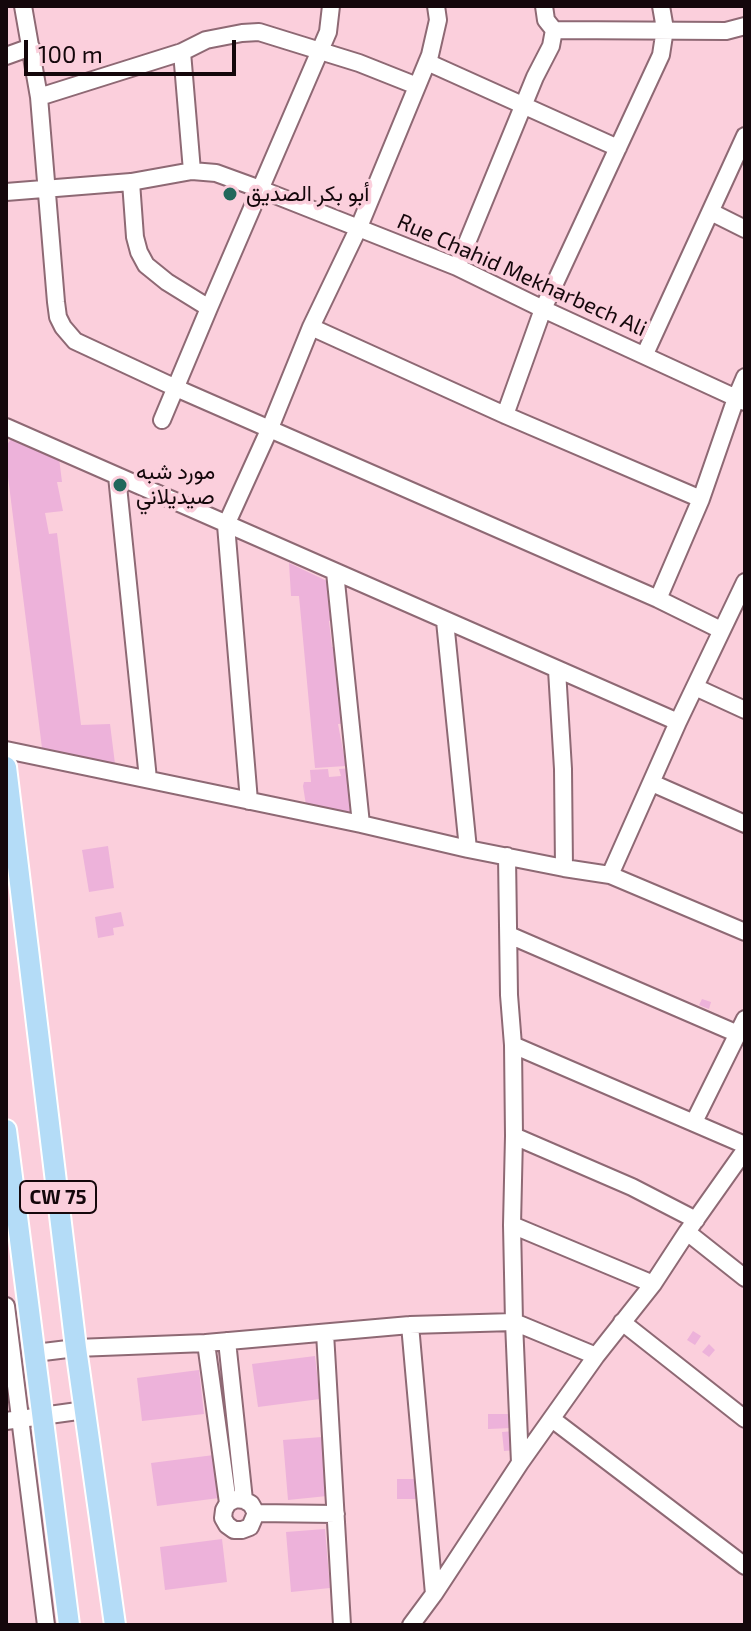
<!DOCTYPE html>
<html>
<head>
<meta charset="utf-8">
<style>
	body { margin:0 }
	#map { position:relative; width:751px; height:1631px; overflow:hidden; background:#fbcfdc; font-family:"Exo 2",sans-serif }
	canvas { display:block }
	.frame { position:absolute; inset:0; border:8px solid #14070b; pointer-events:none }
	.scale { position:absolute; left:24px; top:40px; width:212px; height:36px; box-sizing:border-box; border:4px solid #14070b; border-top:0; padding-left:10px; font-size:24px; line-height:28px; white-space:nowrap; color:#14070b; -webkit-text-stroke:6px #fbcfdc; paint-order:stroke }
</style>
</head>
<body>
<div id="map">
<canvas width="751" height="1631"></canvas>
<div class="frame"></div>
<div class="scale">100 m</div>
</div>
<script>
const c = document.querySelector('canvas').getContext('2d');
c.lineJoin = 'round';
function fill(path, color) { c.fillStyle = color; c.fill(path, 'evenodd'); }
const shape = rows => new Path2D(rows.map(r => 'M' + r).join(''));
function stroke(path, color, width, dash) { c.strokeStyle = color; c.lineWidth = width; c.lineCap = dash ? 'butt' : 'round'; c.setLineDash(dash || []); c.stroke(path); }
function label(font, color, halo, rows, align = 'center') {
  c.font = font + ' "Exo 2",Vazirmatn,sans-serif'; c.lineWidth = 7; c.setLineDash([]); c.textBaseline = 'middle'; c.strokeStyle = halo; c.fillStyle = color; for (const [text, x, y, turn = 0] of rows) {
    c.save(); c.translate(x, y); c.rotate((+turn || 0) * Math.PI / 180); c.textAlign = isNaN(turn) ? turn : align; if (halo) c.strokeText(text, 0, 0); c.fillText(text, 0, 0); c.restore();
  }
}
fill(shape([
	[12,438,59,458,62,482,57,482,63,511,45,513,49,534,57,533,81,725,110,724,115,764,42,748,6,461,6,446],
	[289,563,327,581,336,620,329,621,332,647,337,647,340,702,346,701,348,723,338,724,346,766,315,768,299,596,291,596],
	[353,768,356,812,345,814,306,805,303,786,304,782,311,782,310,770,328,769,329,777,341,776,339,769],
	[108,846,114,888,89,892,82,850],
	[121,912,124,926,113,928,114,935,98,938,95,917],
	[702,999,711,1002,709,1009,699,1005],
	[693,1331,701,1336,695,1345,687,1340],
	[709,1344,715,1350,709,1357,702,1352],
	[315,1356,320,1399,258,1407,252,1364],
	[199,1370,204,1414,142,1421,137,1378],
	[488,1414,512,1414,512,1428,488,1429],
	[514,1431,516,1450,504,1451,502,1432],
	[322,1437,327,1496,288,1500,283,1440],
	[214,1455,219,1498,157,1506,151,1463],
	[397,1479,427,1479,427,1499,397,1499],
	[325,1529,330,1588,291,1592,286,1532],
	[222,1539,227,1582,165,1590,160,1547]
]), '#edb2da');
const minor = shape([
	[23,6,39,97,56,302,58,317,63,327,75,341,176,388,658,599,721,630],
	[554,30,726,31,745,26],
	[182,52,192,171],
	[6,56,31,47],
	[427,62,618,148],
	[39,97,182,52,206,40,242,33,259,32,359,63,417,86],
	[131,182,135,237,139,252,146,265,167,282,209,308],
	[6,192,131,182,192,171,216,173,260,189,457,267,543,309,745,402],
	[711,212,745,229],
	[457,267,535,77,551,46,554,30,546,20,544,6],
	[311,327,505,415,701,499],
	[645,354,745,136],
	[505,415,543,309,661,55,665,29,661,6],
	[162,420,209,308,328,32,331,6],
	[6,427,678,722],
	[117,476,148,779],
	[335,572,361,824],
	[658,599,701,499,736,398,745,377],
	[445,621,468,849],
	[557,670,563,769,564,868],
	[695,687,745,710],
	[6,750,361,824,468,849,564,868,610,875,745,932],
	[652,783,745,824],
	[249,801,226,525,270,428,311,327,359,227,430,55,438,20,436,6],
	[507,856,509,995,513,1045,514,1136,512,1225,514,1322,520,1463],
	[610,875,678,722,745,582],
	[509,935,738,1034],
	[513,1045,745,1145],
	[694,1122,745,1019],
	[514,1136,632,1187,696,1220],
	[512,1225,653,1284],
	[687,1232,745,1278],
	[6,1306,46,1625],
	[622,1322,745,1419],
	[410,1325,434,1594],
	[325,1333,342,1625],
	[227,1341,244,1500,251,1504,256,1513,250,1527,242,1530,234,1530,227,1525,223,1518,224,1510,228,1503,236,1499,244,1500],
	[206,1343,228,1503],
	[35,1353,76,1348,206,1343,410,1325,514,1322,596,1356],
	[552,1419,745,1566],
	[6,1421,85,1410],
	[256,1513,336,1514],
	[411,1625,434,1594,520,1463,596,1356,653,1284,687,1232,745,1150]
]);
const major = shape([
	[6,767,76,1348,115,1625],
	[6,1130,69,1625]
]);
stroke(minor, '#8e6974', 20);
stroke(major, '#fff', 24);
stroke(minor, '#fff', 16);
stroke(major, '#b4dcf7', 20);
for (const [x, y, r, color] of [
	[230,194,8,"#22685b"],
	[120,485,8,"#22685b"]
]) { const dot = new Path2D(); dot.arc(x, y, r, 0, 2 * Math.PI); c.fillStyle = color; c.fill(dot); stroke(dot, '#fbcfdc', 3); }
for (const [x, y, w] of [
	[58,1197,76]
]) { const box = new Path2D(); box.roundRect(x - w / 2, y - 16, w, 32, 6); c.fillStyle = '#fbcfdc'; c.fill(box); stroke(box, '#14070b', 2); }
label('bold 20px', '#14070b', null, [
	["CW 75",58,1197]
]);
label('22px', '#14070b', '#fbcfdc', [
	["أبو بكر الصديق",246,194],
	["مورد شبه",136,472],
	["صيديلاني",136,497]
], 'left');
label('22px', '#14070b', '#fbcfdc', [
	["Rue Chahid Mekharbech Ali",522,275,24]
]);
</script>
</body>
</html>
